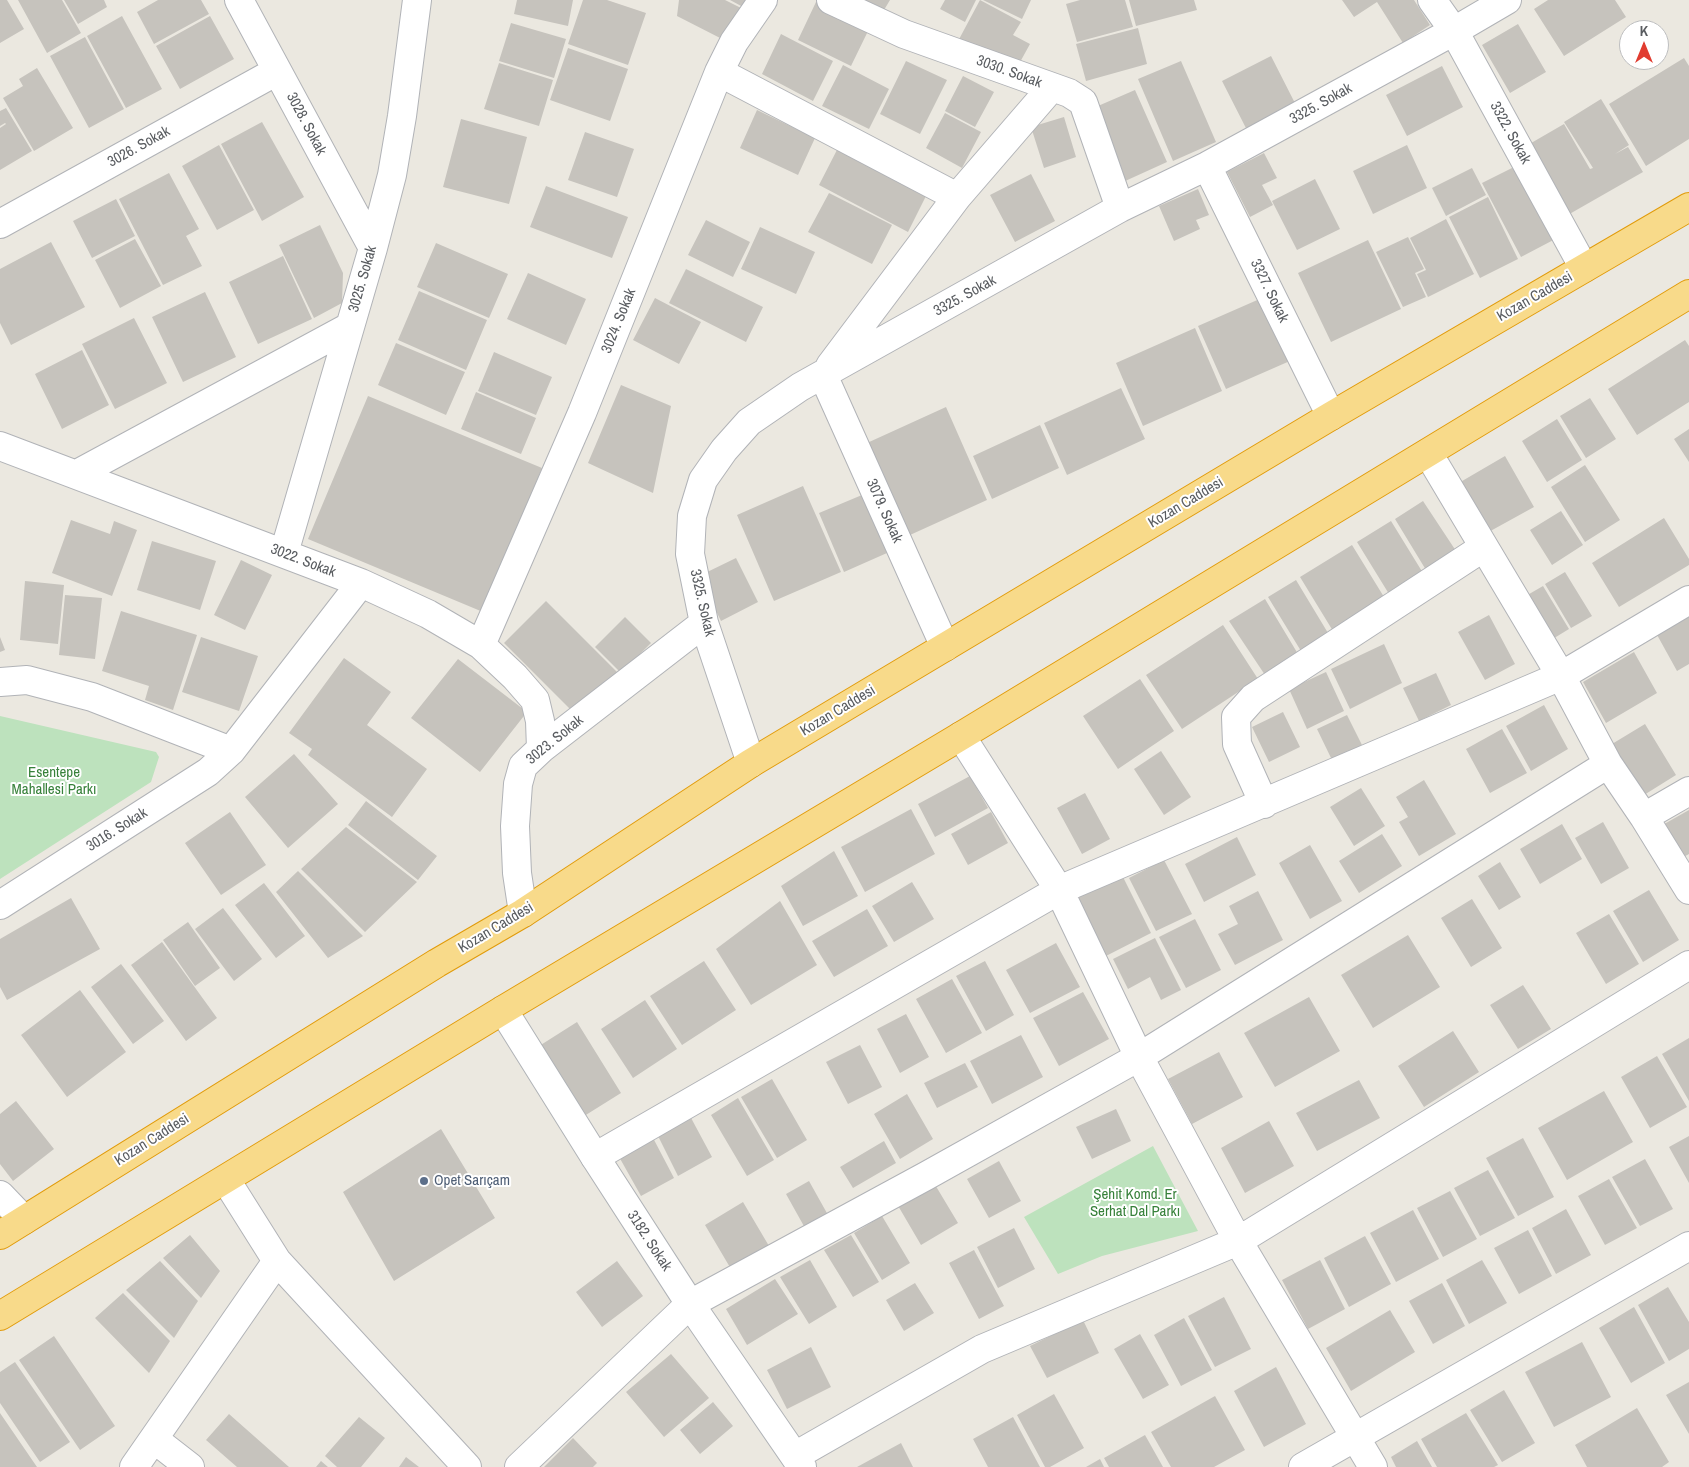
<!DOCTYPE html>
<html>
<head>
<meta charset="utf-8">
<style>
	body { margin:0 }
	#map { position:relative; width:1689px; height:1467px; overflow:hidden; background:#ebe8e0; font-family:"Archivo Narrow",sans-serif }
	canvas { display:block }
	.north { position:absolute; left:1619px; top:20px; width:50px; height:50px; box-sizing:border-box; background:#fff; border:1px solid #bdbebf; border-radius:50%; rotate:0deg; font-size:14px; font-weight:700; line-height:20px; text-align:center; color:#595c60 }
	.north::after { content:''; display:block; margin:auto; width:18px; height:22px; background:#e13c30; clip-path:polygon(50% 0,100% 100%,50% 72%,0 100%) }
</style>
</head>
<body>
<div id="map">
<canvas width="1689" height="1467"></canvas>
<div class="north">K</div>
</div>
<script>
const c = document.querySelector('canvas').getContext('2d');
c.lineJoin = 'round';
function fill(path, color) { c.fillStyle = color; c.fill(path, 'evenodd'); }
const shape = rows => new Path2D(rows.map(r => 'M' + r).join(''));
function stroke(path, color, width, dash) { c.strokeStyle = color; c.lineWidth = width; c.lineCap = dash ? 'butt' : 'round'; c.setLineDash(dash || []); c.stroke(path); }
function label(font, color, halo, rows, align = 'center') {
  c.font = font + ' "Archivo Narrow",sans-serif'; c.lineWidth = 4; c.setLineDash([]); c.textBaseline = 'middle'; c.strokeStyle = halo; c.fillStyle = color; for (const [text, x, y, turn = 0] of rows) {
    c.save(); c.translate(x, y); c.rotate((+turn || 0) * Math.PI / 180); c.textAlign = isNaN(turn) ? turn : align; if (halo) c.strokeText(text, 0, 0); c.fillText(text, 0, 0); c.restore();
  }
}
fill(shape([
	[0,716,156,752,159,757,151,782,0,879],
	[1153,1146,1198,1231,1102,1256,1058,1274,1024,1217]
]), '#bde2bd');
fill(shape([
	[0,0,7,0,24,29,0,43],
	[18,0,62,0,81,33,47,53],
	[64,0,104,0,107,7,78,24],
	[158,0,201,0,209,14,154,44,137,12],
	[517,0,573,0,568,26,514,14],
	[583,0,607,0,646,13,628,65,568,44],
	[679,0,725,0,741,8,724,40,677,16],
	[730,0,746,0,743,7],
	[855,0,890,0,881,15],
	[945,0,976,0,965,22,940,9],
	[980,0,1021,22,1013,35,1030,44,1014,73,957,43],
	[983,0,1031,0,1022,19],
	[1080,0,1125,0,1133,27,1077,42,1066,4],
	[1129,0,1194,0,1197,10,1136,26],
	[1342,0,1414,0,1430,25,1403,43,1377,2,1354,17],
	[1548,0,1615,0,1626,17,1564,56,1534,9],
	[816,2,869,29,851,66,798,40],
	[122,16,162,89,126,108,87,36],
	[210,16,234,59,180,89,156,46],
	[511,23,566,39,554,78,499,61],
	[1518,24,1546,72,1510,93,1482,45],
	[1138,28,1147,64,1086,81,1076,44],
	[781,34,833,61,813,101,762,74],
	[85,37,124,109,89,128,50,56],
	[568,48,628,69,610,121,550,100],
	[1271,56,1299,111,1250,136,1222,81],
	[1684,58,1689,66,1689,139,1646,166,1609,104],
	[906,61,947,80,920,134,880,114],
	[1181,61,1216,142,1173,161,1138,79],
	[499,63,553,80,539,126,484,109],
	[843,65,889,89,869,129,822,106],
	[1442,66,1463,107,1407,136,1386,95],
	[37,68,73,128,34,151,3,98,23,86,19,79],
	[963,76,994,92,975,127,945,111],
	[1135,90,1167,162,1123,182,1091,109],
	[1601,99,1629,145,1615,154,1628,147,1643,172,1566,216,1526,146,1564,124,1590,169,1593,168,1564,122],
	[6,108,32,151,0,170,0,128,6,124,5,123,0,126,0,111],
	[757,110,815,138,798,175,740,148],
	[945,113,981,132,962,168,926,148],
	[1064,117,1076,157,1044,168,1031,127],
	[461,119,527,137,509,204,443,187],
	[262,122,304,197,262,221,221,144],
	[585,132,634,149,617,197,568,180],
	[219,145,254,210,217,230,182,166],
	[1407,145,1427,188,1373,214,1353,171],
	[839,146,928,192,908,232,819,185],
	[1264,153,1277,178,1262,185,1273,205,1250,217,1227,172],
	[1524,162,1561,236,1521,257,1482,183],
	[1472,168,1486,195,1446,216,1432,188],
	[169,173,199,229,186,236,202,266,163,285,119,199],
	[1031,174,1055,221,1015,242,990,195],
	[1315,179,1340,229,1297,250,1272,201],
	[546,186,628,217,612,258,530,227],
	[1198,189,1209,215,1196,220,1200,229,1174,241,1159,206],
	[829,193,892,225,872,264,808,232],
	[1488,197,1518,259,1480,278,1449,217],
	[116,199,135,236,92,258,73,221],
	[1446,219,1474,274,1428,297,1417,274,1426,270,1410,238],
	[706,220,750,242,733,277,688,255],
	[320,225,343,273,342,303,314,318,279,245],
	[760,227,815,252,796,294,741,269],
	[1408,237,1424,269,1415,273,1426,297,1403,307,1376,252],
	[135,239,161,286,120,308,95,260],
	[1368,240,1401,309,1331,342,1298,273],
	[51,242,85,307,11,345,0,323,0,269],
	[436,243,508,274,489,318,417,287],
	[283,256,312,319,258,344,229,282],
	[686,269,763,307,746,342,669,303],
	[528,273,586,299,566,345,507,319],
	[419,291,487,320,466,370,398,340],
	[205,292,236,357,183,382,152,317],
	[1271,294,1299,357,1226,389,1198,326],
	[655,298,701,322,679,364,633,340],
	[134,318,167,383,115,409,82,344],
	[1195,328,1222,391,1143,426,1116,363],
	[1685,340,1689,346,1689,402,1637,435,1608,389],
	[396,343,465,372,446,415,378,385],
	[82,350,109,405,62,429,35,374],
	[494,352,552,377,536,415,478,391],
	[621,385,671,406,653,493,588,463],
	[1121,388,1145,439,1067,475,1044,423],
	[476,392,536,418,521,454,461,429],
	[368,396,542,468,483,612,308,539],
	[1590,398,1616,439,1586,458,1560,416],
	[946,407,987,500,910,535,867,443],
	[1557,419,1582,460,1547,482,1522,441],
	[1040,425,1059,468,992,499,973,456],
	[1689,429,1689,462,1674,439],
	[1505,456,1534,507,1485,534,1457,484],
	[1585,465,1620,520,1585,542,1551,487],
	[803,486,841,572,774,601,737,515],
	[862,495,887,553,844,572,819,513],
	[1423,501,1456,551,1426,570,1395,519],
	[1561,511,1583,545,1552,565,1530,530],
	[1664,518,1689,559,1689,565,1619,607,1592,563],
	[71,520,110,534,114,521,137,530,112,596,52,573],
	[1391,521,1423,573,1389,594,1357,542],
	[152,541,216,561,200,610,137,590],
	[1352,545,1384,597,1333,631,1300,577],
	[736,558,758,602,721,621,699,576],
	[241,560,272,575,245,630,214,615],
	[1565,572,1592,616,1571,628,1545,584],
	[1296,580,1328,633,1301,651,1268,597],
	[25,581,64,585,58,644,20,640],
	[1543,586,1569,629,1551,640,1524,597],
	[65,595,102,598,95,659,59,655],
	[1265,599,1298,654,1265,675,1229,621],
	[546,601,618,673,576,715,504,643],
	[121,611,197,635,173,710,145,700,149,686,102,671],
	[1689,614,1689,664,1677,671,1656,633],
	[1489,615,1515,664,1485,680,1458,632],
	[625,617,651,643,621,673,595,647],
	[1223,625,1258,679,1182,729,1146,675],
	[0,637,5,650,0,652],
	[201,637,258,656,239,711,182,692],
	[1384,644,1402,683,1350,709,1331,669],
	[1634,652,1657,693,1606,723,1583,682],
	[344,658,391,692,367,725,427,769,392,817,308,755,312,749,289,733],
	[458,659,527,712,480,772,411,718],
	[1326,672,1344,711,1307,729,1289,689],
	[1436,673,1451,705,1419,721,1403,688],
	[1140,679,1174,731,1118,769,1083,716],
	[1544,705,1568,749,1531,771,1506,726],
	[1283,712,1300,747,1269,762,1252,727],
	[1347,715,1362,745,1332,760,1317,729],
	[1645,724,1676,775,1644,795,1612,744],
	[1502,729,1527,773,1490,793,1466,749],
	[1161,751,1191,797,1164,815,1134,769],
	[294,754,338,804,288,848,245,797],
	[970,776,988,808,935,837,918,804],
	[1424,780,1456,834,1419,856,1399,822,1408,817,1396,797],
	[1361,788,1385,826,1354,846,1330,807],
	[1085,793,1110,839,1082,854,1057,808],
	[366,801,437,856,418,880,348,825],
	[911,809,935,854,865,892,841,847],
	[1689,810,1689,854,1678,860,1659,827],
	[230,812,266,865,221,895,185,843],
	[991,812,1008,843,968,865,951,834],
	[1603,822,1629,868,1601,884,1575,838],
	[1562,824,1582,859,1540,884,1520,849],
	[346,827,417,882,365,932,301,869],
	[1382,834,1402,866,1359,893,1339,861],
	[1237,837,1256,875,1204,902,1185,864],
	[1310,845,1342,901,1310,919,1279,863],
	[834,851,858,896,803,926,781,886],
	[1164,860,1192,914,1156,931,1129,878],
	[1500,862,1521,897,1499,910,1478,876],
	[298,871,363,936,328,958,276,892],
	[1121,873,1151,933,1104,957,1073,898],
	[912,882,934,919,894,942,872,906],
	[264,883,305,936,276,958,235,905],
	[1649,890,1679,940,1643,962,1613,911],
	[1258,891,1283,940,1235,965,1218,934,1238,924,1229,906],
	[71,898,100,949,7,1000,0,987,0,939],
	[1472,899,1502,948,1471,967,1441,918],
	[780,901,817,965,751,1005,716,949],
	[223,908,262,959,234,981,195,929],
	[867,909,888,946,834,977,812,941],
	[1609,914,1639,964,1606,984,1576,933],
	[1195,919,1221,970,1186,988,1159,937],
	[188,922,220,968,195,986,163,940],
	[1408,935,1440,987,1373,1028,1341,975],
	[1155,938,1181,990,1161,1000,1150,977,1128,989,1113,959],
	[162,942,217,1018,186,1041,131,965],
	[1056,943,1080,987,1030,1013,1006,970],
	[704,961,736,1010,682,1045,650,996],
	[985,961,1014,1015,986,1031,956,976],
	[121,964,164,1021,133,1044,91,987],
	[952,979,982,1033,946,1053,916,999],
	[1523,985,1551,1029,1518,1049,1490,1005],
	[80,990,126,1052,67,1097,21,1035],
	[1083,992,1109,1039,1059,1066,1033,1018],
	[1309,997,1340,1051,1275,1087,1244,1033],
	[645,1000,677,1049,633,1078,601,1029],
	[906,1014,929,1057,900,1073,877,1029],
	[577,1022,621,1093,581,1118,536,1048],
	[1453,1031,1479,1072,1424,1107,1398,1066],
	[1021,1035,1043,1077,992,1104,970,1061],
	[1689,1038,1689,1101,1662,1054],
	[860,1045,882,1087,848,1104,826,1062],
	[1219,1052,1243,1097,1192,1124,1168,1079],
	[1657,1056,1687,1107,1650,1128,1621,1077],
	[965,1063,978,1087,937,1108,924,1083],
	[772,1079,807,1140,777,1158,741,1097],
	[1359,1080,1380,1118,1317,1151,1296,1113],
	[1604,1091,1633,1142,1567,1180,1538,1128],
	[907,1094,933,1139,900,1159,874,1114],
	[738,1098,774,1160,747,1176,711,1115],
	[16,1101,54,1149,13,1181,0,1164,0,1114],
	[1116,1109,1131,1141,1092,1159,1076,1127],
	[690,1116,712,1157,678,1176,657,1134],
	[1269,1121,1294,1166,1245,1193,1221,1148],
	[441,1129,495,1218,394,1281,343,1192],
	[652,1136,674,1178,641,1196,618,1155],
	[1689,1136,1689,1183,1669,1147],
	[1523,1138,1554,1197,1518,1216,1486,1158],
	[884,1141,896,1163,853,1188,840,1167],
	[1645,1159,1673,1209,1640,1226,1612,1177],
	[999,1161,1021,1201,989,1218,967,1179],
	[1488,1170,1515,1218,1480,1236,1454,1188],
	[1609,1179,1637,1228,1605,1245,1578,1196],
	[809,1181,828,1215,805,1228,786,1194],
	[934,1183,958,1223,921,1245,897,1204],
	[1450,1191,1477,1239,1443,1257,1417,1208],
	[743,1202,769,1246,731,1269,705,1225],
	[1566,1209,1591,1255,1556,1274,1532,1228],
	[1413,1210,1439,1259,1396,1282,1370,1233],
	[882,1216,910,1263,882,1280,854,1233],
	[1014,1228,1035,1269,998,1288,977,1247],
	[1528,1230,1552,1276,1519,1294,1494,1248],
	[190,1235,220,1271,201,1298,163,1258],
	[851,1235,879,1282,853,1297,824,1250],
	[1365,1236,1391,1284,1349,1307,1324,1258],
	[974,1250,1004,1306,979,1319,949,1263],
	[810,1260,837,1307,809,1324,780,1277],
	[1320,1260,1345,1309,1308,1329,1282,1280],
	[1482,1260,1507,1303,1469,1324,1446,1280],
	[160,1261,198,1301,174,1338,126,1290],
	[617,1261,643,1296,602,1327,576,1292],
	[775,1279,798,1314,747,1345,726,1309],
	[915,1283,934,1313,904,1331,886,1300],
	[1442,1283,1465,1326,1433,1344,1409,1301],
	[1668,1287,1689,1322,1689,1349,1669,1361,1638,1305],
	[123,1293,170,1341,149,1373,95,1318],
	[1224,1297,1251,1349,1215,1367,1188,1316],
	[1634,1307,1665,1363,1631,1383,1599,1328],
	[1390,1310,1415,1352,1351,1391,1326,1348],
	[1184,1318,1212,1370,1181,1386,1154,1335],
	[1083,1320,1099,1353,1047,1378,1030,1346],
	[1140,1334,1169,1385,1143,1399,1114,1349],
	[54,1336,115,1426,80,1450,19,1360],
	[1582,1342,1611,1397,1554,1427,1525,1372],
	[811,1347,831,1387,787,1409,767,1370],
	[671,1354,709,1398,664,1437,626,1392],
	[15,1362,70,1442,40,1462,0,1403,0,1372],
	[1276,1367,1306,1424,1264,1447,1234,1391],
	[1689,1382,1689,1434,1666,1395],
	[1504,1390,1535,1443,1502,1462,1470,1410],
	[1054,1394,1084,1448,1050,1467,1045,1467,1017,1415],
	[1215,1396,1245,1450,1214,1467,1171,1467,1151,1432],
	[713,1402,733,1426,700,1454,680,1430],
	[1637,1408,1669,1462,1662,1467,1587,1467,1575,1445],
	[0,1413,37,1467,0,1467],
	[1466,1413,1498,1465,1494,1467,1437,1467,1421,1439],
	[229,1414,289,1467,237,1467,206,1440],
	[359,1417,385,1438,361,1467,337,1467,325,1456],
	[1013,1417,1040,1467,988,1467,973,1439],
	[1145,1435,1163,1467,1109,1467,1104,1458],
	[573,1438,597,1463,593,1467,544,1467],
	[1417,1441,1432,1467,1396,1467,1391,1457],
	[901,1443,913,1467,857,1467],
	[406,1457,419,1467,399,1467],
	[1100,1459,1104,1467,1086,1467],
	[321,1461,328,1467,316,1467]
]), '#c6c3bd');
const street = shape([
	[239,0,373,248],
	[831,0,904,34,1069,93,1083,102,1120,208],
	[1432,0,1454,31,1584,268],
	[719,72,957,197],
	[1207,166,1331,416],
	[0,224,277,71],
	[830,366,957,197,1052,87],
	[823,375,945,647],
	[0,446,361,583,428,614,481,645,515,677,535,700,540,721,541,749],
	[1428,453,1561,676,1608,764,1644,817,1689,890],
	[77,474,349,327],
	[284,553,373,248,392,175,402,116,417,0],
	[481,645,582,413,719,72,734,42,763,0],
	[0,682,27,680,92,697,231,751],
	[961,736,1059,890,1139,1057,1238,1241,1373,1467],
	[751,763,704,623,690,554,692,516,703,480,724,450,749,422,800,387,1120,208,1207,166,1454,31,1507,0],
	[1264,804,1237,744,1236,717,1253,698,1484,547],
	[1644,817,1689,791],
	[0,905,208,772,231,751,361,583],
	[523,913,517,873,515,826,518,784,523,766,541,749,704,623],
	[595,1157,1059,890,1561,676,1689,600],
	[226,1180,277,1261,467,1467],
	[0,1195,24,1220],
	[154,1439,190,1467],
	[795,1456,982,1349,1238,1241,1689,965],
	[134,1467,277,1261],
	[519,1467,690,1304,926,1176,1139,1057,1608,764],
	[1303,1467,1689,1246]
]);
const secondary = shape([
	[503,1010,595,1157,690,1304,802,1467]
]);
const highway = shape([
	[0,1235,437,963,523,913,751,763,1331,416,1689,207],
	[0,1316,503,1010,961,736,1689,294]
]);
stroke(street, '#b1b3b7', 30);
stroke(secondary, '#b0b3b7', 30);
stroke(highway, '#e19b0a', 30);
stroke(street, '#fff', 28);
stroke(secondary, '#fff', 28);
stroke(highway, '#f8da8a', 28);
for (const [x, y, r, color] of [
	[424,1181,5,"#5c6f8a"]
]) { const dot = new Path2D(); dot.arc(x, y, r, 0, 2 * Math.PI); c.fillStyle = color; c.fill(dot); stroke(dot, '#fff', 2); }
label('15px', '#595c60', '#fff', [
	["3030. Sokak",1009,72,20],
	["3325. Sokak",1321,104,-29],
	["3028. Sokak",306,124,62],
	["3322. Sokak",1510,133,61],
	["3026. Sokak",139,147,-29],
	["3025. Sokak",363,279,-74],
	["3327. Sokak",1269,291,64],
	["3325. Sokak",965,296,-29],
	["Kozan Caddesi",1535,297,-30],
	["3024. Sokak",619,321,-68],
	["Kozan Caddesi",1186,503,-31],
	["3079. Sokak",884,511,66],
	["3022. Sokak",303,561,21],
	["3325. Sokak",702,603,77],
	["Kozan Caddesi",838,711,-31],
	["3023. Sokak",555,740,-39],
	["3016. Sokak",117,830,-32],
	["Kozan Caddesi",496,928,-31],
	["Kozan Caddesi",152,1140,-32],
	["3182. Sokak",649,1241,57]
]);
label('15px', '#37813a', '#fff', [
	["Esentepe",54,773],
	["Mahallesi Parkı",54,790],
	["Şehit Komd. Er",1135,1195],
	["Serhat Dal Parkı",1135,1212]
]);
label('15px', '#4e5e75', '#fff', [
	["Opet Sarıçam",434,1181]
], 'left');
</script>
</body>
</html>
